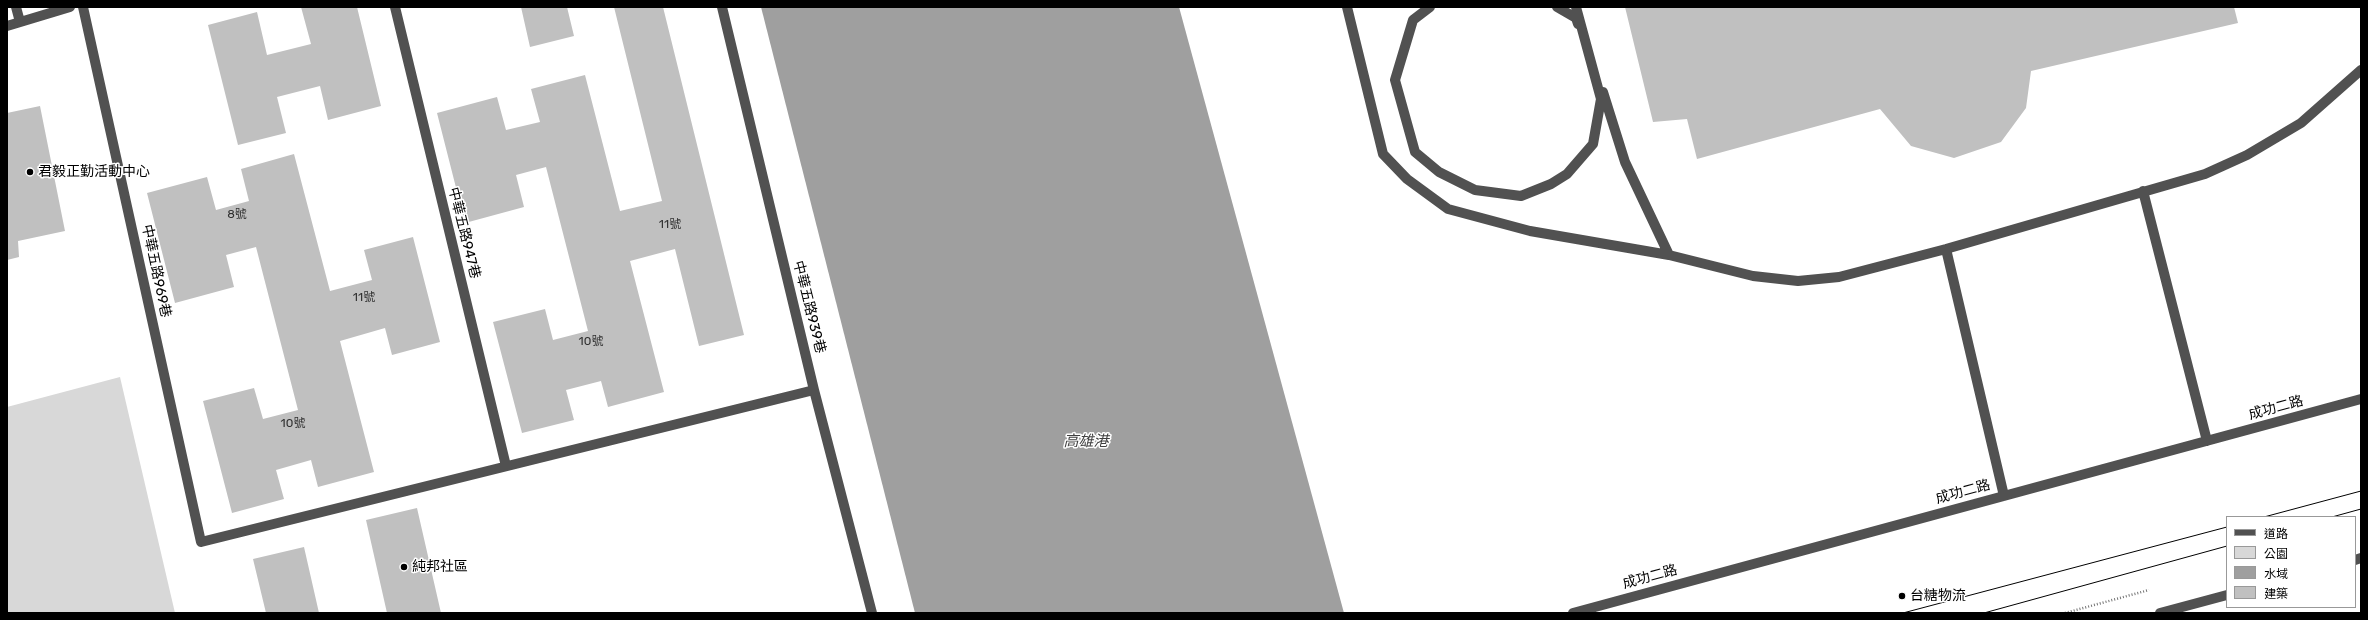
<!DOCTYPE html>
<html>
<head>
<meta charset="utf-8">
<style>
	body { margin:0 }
	#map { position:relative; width:2368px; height:620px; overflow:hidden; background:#fff; font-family:Rubik,"Noto Sans TC",sans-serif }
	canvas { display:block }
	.frame { position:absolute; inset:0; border:8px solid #000; pointer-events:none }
	.legend { position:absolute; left:2226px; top:516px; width:130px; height:92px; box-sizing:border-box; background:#fff; border:1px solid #999; margin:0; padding:5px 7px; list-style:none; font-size:12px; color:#000 }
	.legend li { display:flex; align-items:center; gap:8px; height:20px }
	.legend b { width:20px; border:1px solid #999 }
</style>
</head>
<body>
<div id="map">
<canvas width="2368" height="620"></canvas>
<div class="frame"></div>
<ul class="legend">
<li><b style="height:5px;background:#515151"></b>道路</li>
<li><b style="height:11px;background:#d8d8d8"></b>公園</li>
<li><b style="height:11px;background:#9f9f9f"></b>水域</li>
<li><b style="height:11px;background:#c0c0c0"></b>建築</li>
</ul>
</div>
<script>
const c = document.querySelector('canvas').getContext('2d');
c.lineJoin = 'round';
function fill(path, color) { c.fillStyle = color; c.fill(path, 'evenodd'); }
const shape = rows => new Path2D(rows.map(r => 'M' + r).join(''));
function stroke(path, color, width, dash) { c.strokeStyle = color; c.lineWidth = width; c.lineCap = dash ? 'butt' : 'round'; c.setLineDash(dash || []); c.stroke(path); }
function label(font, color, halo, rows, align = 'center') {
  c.font = font + ' Rubik,"Noto Sans TC",sans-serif'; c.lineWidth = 3; c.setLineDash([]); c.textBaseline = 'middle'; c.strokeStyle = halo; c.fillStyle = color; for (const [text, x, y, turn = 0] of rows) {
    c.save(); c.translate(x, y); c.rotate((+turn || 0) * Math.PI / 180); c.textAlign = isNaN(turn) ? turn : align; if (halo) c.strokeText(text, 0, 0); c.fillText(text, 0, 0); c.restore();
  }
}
fill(shape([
	[120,377,175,613,7,613,7,407]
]), '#d8d8d8');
fill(shape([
	[761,7,1179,7,1344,613,915,613]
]), '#9f9f9f');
fill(shape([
	[301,7,357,7,381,106,328,120,320,86,277,97,286,133,238,145,208,25,257,12,267,55,311,44],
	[521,7,567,7,574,36,530,47],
	[614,7,663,7,744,335,699,346,675,249,630,261,664,392,608,407,601,381,566,390,574,420,522,433,493,322,545,309,553,340,588,331,546,167,516,175,524,207,465,223,437,113,497,97,506,130,540,122,531,89,585,75,620,211,662,201],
	[1625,7,2234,7,2238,23,2031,71,2026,108,2001,142,1954,158,1911,146,1880,109,1697,159,1687,119,1653,122],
	[40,106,65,231,18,241,19,257,7,260,7,113],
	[294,154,330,291,372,280,364,250,413,237,440,342,392,355,385,328,340,341,374,472,318,487,311,460,276,470,284,499,232,513,203,401,254,388,263,419,298,410,256,247,226,255,234,287,175,303,147,193,207,177,216,210,249,201,241,169],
	[417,508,441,613,387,613,366,520],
	[304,547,319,613,266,613,253,559]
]), '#c0c0c0');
stroke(shape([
	[2065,613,2149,590]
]), '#737373', 2.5, [1, 2]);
stroke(shape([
	[16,7,20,22],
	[83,7,201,542,814,390],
	[395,7,506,466],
	[722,7,814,390,872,613],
	[1347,7,1383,154,1407,179,1448,209,1530,231,1669,255,1753,276,1798,281,1839,277,1946,249,2205,174,2247,155,2301,123,2361,70],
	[1430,7,1413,20,1395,80,1415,152,1439,172,1475,190,1521,196,1551,184,1567,174,1593,144,1601,99,1576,7],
	[1557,7,1576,18,1578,24],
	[7,26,70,7],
	[1603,92,1625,162,1669,255],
	[2143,191,2207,441],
	[1946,249,2004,496],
	[2355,560,2361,558],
	[1573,613,2361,399],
	[2160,613,2227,595]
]), '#515151', 10);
stroke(shape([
	[2264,517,2361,491],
	[2332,517,2361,509],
	[1903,613,2227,527],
	[1984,613,2227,546]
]), '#000', 1);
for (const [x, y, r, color] of [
	[30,172,4,"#000"],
	[404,567,4,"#000"],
	[1902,596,4,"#000"]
]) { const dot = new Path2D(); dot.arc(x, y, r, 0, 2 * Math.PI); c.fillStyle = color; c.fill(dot); stroke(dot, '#fff', 1.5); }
label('12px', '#303030', null, [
	["8號",237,215],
	["11號",670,225],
	["11號",364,298],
	["10號",591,342],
	["10號",293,424]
]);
label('14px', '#000', '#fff', [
	["君毅正勤活動中心",38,172],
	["純邦社區",412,567],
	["台糖物流",1910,596]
], 'left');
label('14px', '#000', '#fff', [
	["中華五路947巷",464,233,76],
	["中華五路969巷",156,271,78],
	["中華五路939巷",809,307,76],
	["成功二路",2276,408,-15],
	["成功二路",1963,492,-15],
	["成功二路",1650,577,-15]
]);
label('italic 15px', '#404040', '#fff', [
	["高雄港",1086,442]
]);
</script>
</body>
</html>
